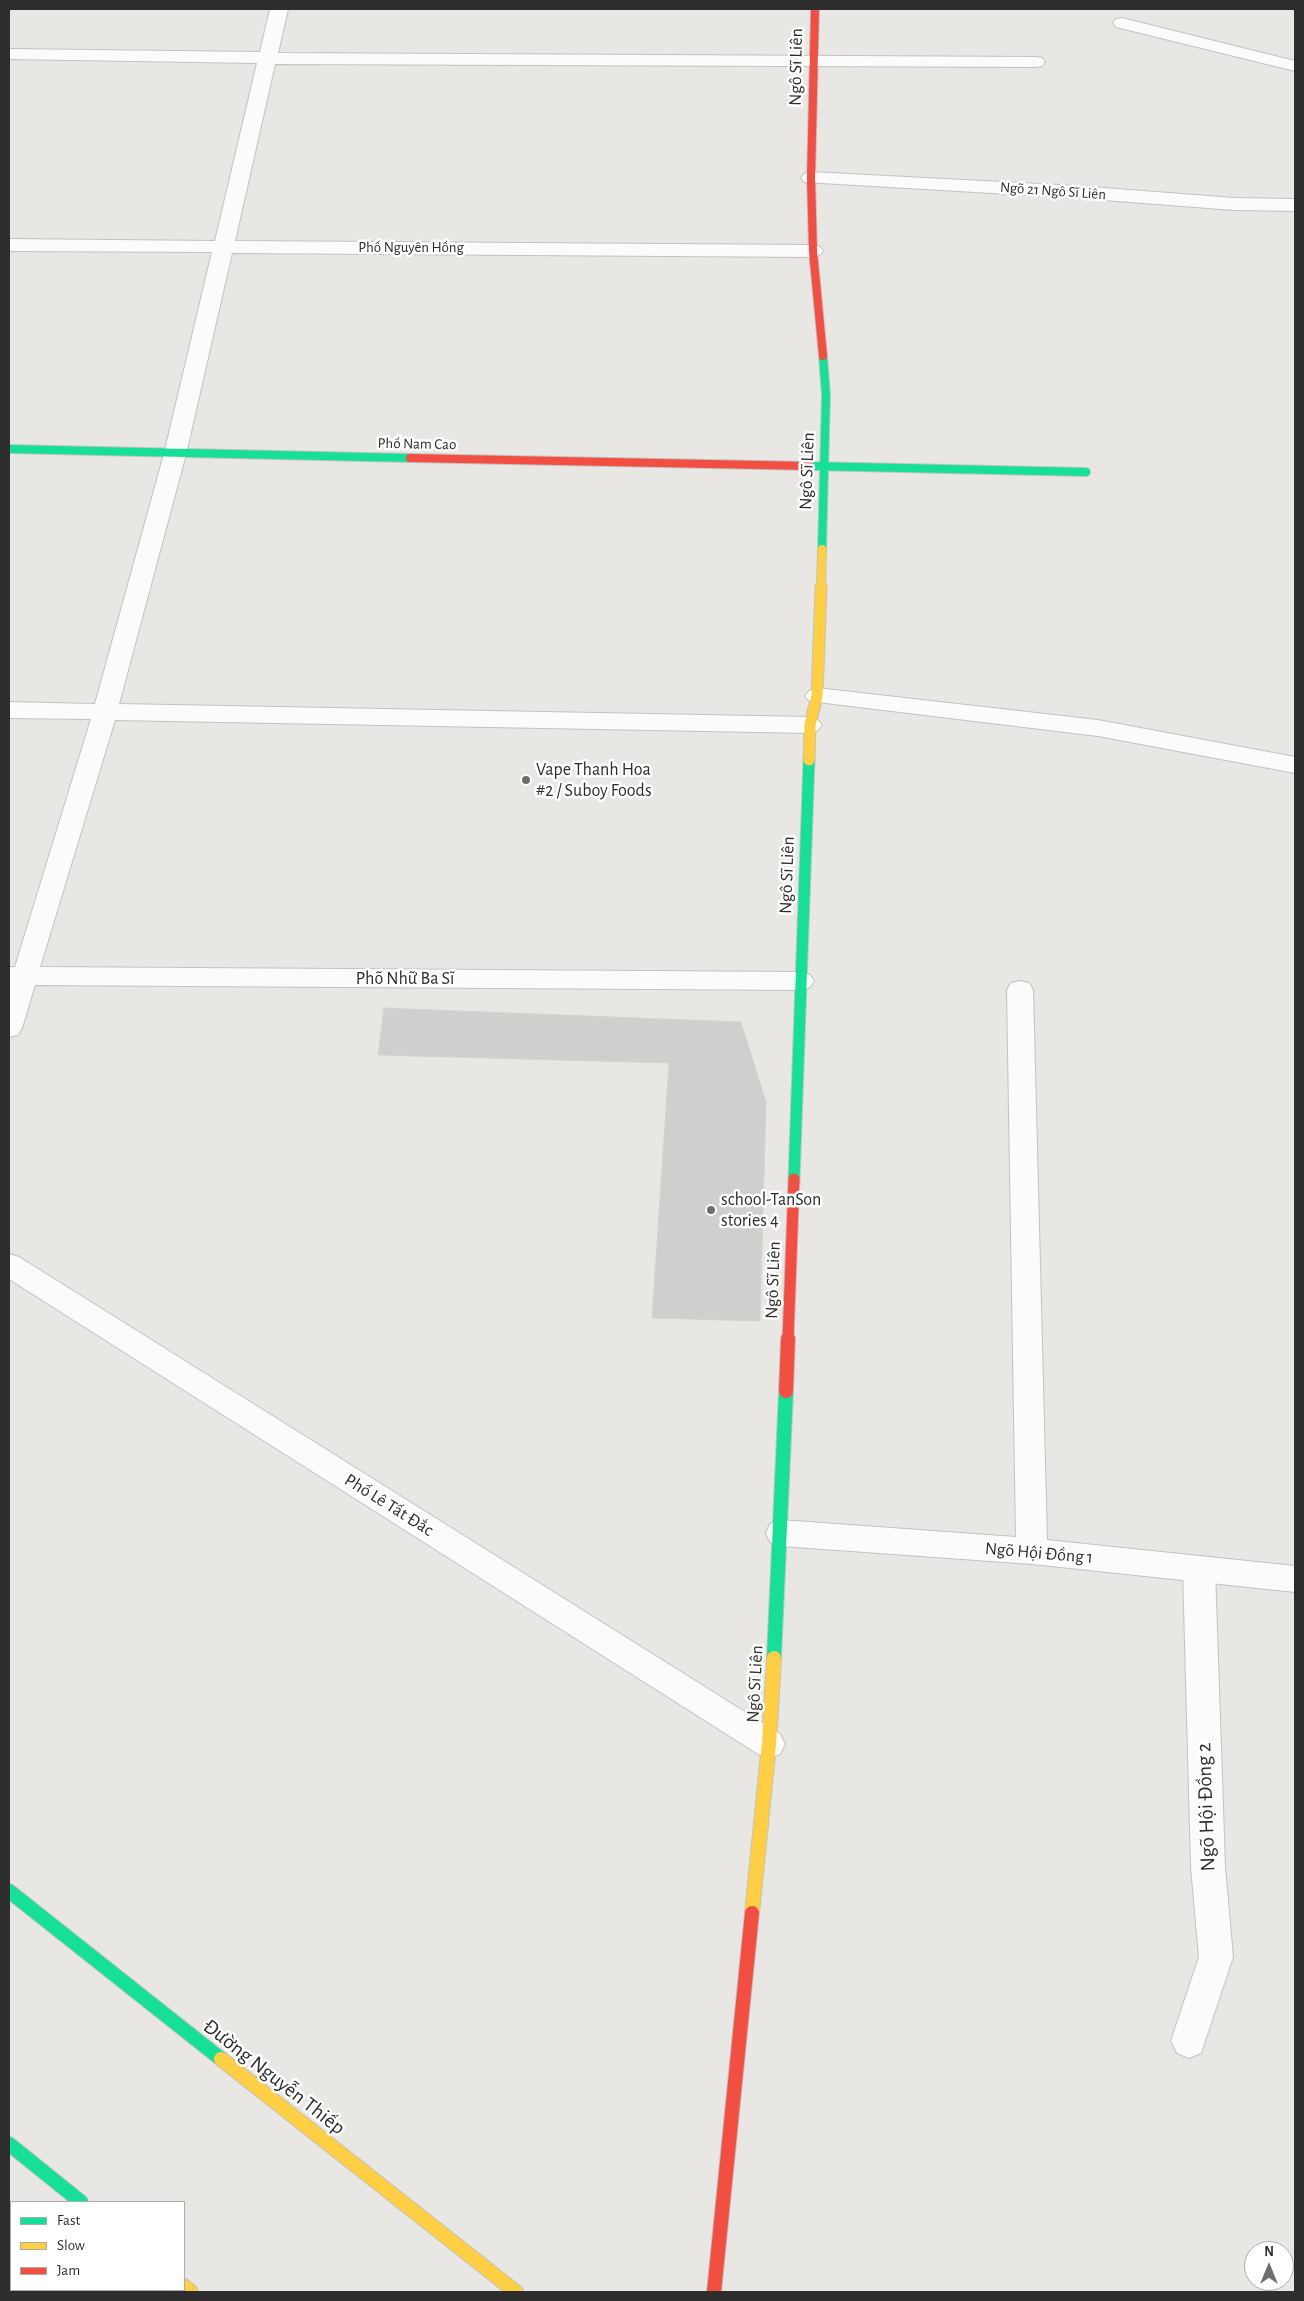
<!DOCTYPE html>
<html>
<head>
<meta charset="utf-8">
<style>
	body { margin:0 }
	#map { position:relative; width:1304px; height:2301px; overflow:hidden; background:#e9e7e4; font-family:"Alegreya Sans",sans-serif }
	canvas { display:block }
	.frame { position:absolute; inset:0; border:10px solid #2d2d2d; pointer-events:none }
	.legend { position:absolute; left:10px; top:2201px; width:175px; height:90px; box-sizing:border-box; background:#fff; border:1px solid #ababab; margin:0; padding:6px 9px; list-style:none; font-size:15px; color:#2d2d2d }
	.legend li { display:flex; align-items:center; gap:10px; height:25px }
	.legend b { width:25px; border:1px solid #ababab }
	.north { position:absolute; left:1244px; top:2241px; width:50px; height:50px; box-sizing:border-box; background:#fff; border:1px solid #ababab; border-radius:50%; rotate:0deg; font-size:14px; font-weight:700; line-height:20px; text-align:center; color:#2d2d2d }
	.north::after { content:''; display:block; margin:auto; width:18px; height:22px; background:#6f6e6d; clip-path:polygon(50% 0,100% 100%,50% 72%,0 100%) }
</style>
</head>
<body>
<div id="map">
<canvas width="1304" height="2301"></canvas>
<div class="frame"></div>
<ul class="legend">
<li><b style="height:6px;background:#16e098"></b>Fast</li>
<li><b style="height:6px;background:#ffcf43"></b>Slow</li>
<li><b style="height:6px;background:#f24e42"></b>Jam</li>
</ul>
<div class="north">N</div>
</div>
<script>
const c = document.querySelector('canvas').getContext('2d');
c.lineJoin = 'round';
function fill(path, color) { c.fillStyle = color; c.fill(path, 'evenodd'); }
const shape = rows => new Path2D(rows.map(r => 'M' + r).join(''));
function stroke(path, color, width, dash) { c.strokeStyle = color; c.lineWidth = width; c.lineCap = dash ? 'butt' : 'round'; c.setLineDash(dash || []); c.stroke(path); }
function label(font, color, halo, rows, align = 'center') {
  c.font = font + ' "Alegreya Sans",sans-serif'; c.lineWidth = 5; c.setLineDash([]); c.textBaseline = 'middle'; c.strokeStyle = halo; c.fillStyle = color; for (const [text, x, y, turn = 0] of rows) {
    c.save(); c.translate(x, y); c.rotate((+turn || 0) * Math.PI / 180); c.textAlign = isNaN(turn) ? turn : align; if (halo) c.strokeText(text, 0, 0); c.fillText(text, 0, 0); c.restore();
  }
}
const building = shape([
	[384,1008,741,1022,766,1102,760,1321,652,1318,669,1063,378,1055,384,1008]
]);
fill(building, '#d1cfcd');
stroke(building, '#d5d3d0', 1);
const lane = shape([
	[811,172,1078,186,1234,198,1295,199,1295,211,1234,210,1078,198,804,182,801,178,804,174,811,172],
	[817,688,1098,720,1295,757,1295,773,1098,736,809,701,805,696,809,691,817,688],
	[1199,1556,1210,1560,1215,1569,1225,1867,1233,1957,1201,2053,1189,2058,1177,2053,1171,2041,1199,1957,1191,1867,1183,1569,1188,1560,1199,1556]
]);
const street = shape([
	[270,9,288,9,278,53,1036,57,1042,58,1045,62,1042,66,1036,67,275,64,235,241,813,245,820,247,823,251,820,255,813,257,232,253,186,454,119,704,810,717,818,720,822,725,818,730,810,733,115,720,40,967,801,972,810,975,814,981,810,987,801,990,35,985,22,1028,18,1035,9,1037,9,967,15,967,91,719,9,718,9,702,95,704,164,454,212,252,9,251,9,239,215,241,257,63,9,59,9,49,260,52,270,9],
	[1122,18,1295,61,1295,71,1116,27,1113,23,1116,19,1122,18],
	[1020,981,1029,983,1033,990,1047,1540,1295,1566,1295,1592,1032,1564,781,1546,770,1542,766,1533,770,1524,781,1520,1016,1537,1007,990,1011,983,1020,981],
	[9,1254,19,1257,780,1734,785,1744,780,1754,769,1758,758,1754,9,1279,9,1254]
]);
const fastFar2 = shape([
	[9,449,410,458],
	[810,466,1086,472],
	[822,549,826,395,823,356]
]);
const fastFar1 = shape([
	[794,1179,809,760]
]);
const fast = shape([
	[774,1658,786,1391],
	[9,1891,221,2059],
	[9,2144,81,2202]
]);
const slowFar2 = shape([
	[821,588,822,549]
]);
const slowFar1 = shape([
	[809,760,810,725,817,696,821,587]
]);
const slow = shape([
	[752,1913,769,1744,774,1658],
	[221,2059,516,2292],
	[184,2286,191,2292]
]);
const jamFar2 = shape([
	[815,9,811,178,813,251,823,356],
	[410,458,810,466]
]);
const jamFar1 = shape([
	[788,1340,794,1179]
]);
const jam = shape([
	[786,1391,788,1339],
	[714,2292,752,1913]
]);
stroke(lane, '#c2c2c2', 2);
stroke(street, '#c2c2c2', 2);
stroke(fastFar2, '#c2c2c2', 10);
stroke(fastFar1, '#c2c2c2', 13);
stroke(fast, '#c2c2c2', 16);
stroke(slowFar2, '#c2c2c2', 10);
stroke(slowFar1, '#c2c2c2', 13);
stroke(slow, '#c2c2c2', 16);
stroke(jamFar2, '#c2c2c2', 10);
stroke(jamFar1, '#c2c2c2', 13);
stroke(jam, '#c2c2c2', 16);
fill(lane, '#fcfbfb');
fill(street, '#fcfbfb');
stroke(fastFar2, '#16e098', 8);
stroke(fastFar1, '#16e098', 11);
stroke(fast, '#16e098', 14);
stroke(slowFar2, '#ffcf43', 8);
stroke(slowFar1, '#ffcf43', 11);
stroke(slow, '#ffcf43', 14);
stroke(jamFar2, '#f24e42', 8);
stroke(jamFar1, '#f24e42', 11);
stroke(jam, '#f24e42', 14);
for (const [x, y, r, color] of [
	[526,780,5,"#6f6e6d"],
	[711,1210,5,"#6f6e6d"]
]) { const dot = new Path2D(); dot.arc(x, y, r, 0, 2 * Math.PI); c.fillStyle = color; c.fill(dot); stroke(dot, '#fff', 2); }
label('15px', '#2d2d2d', '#fff', [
	["Ngõ 21 Ngô Sĩ Liên",1053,191,4],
	["Phố Nguyên Hồng",411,247],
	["Phố Nam Cao",417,444,1]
]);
label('18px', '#2d2d2d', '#fff', [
	["Ngô Sĩ Liên",796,67,-89],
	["Ngô Sĩ Liên",807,471,-88],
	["Ngô Sĩ Liên",787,875,-88],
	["Phõ Nhữ Ba Sĩ",405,979],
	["Ngô Sĩ Liên",773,1280,-88],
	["Phố Lê Tất Đắc",389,1505,32],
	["Ngõ Hội Đồng 1",1039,1553,5],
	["Ngô Sĩ Liên",755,1684,-87]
]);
label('18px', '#2d2d2d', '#fff', [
	["Vape Thanh Hoa",536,770],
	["#2 / Suboy Foods",536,791],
	["school-TanSon",721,1200],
	["stories 4",721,1221]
], 'left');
label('21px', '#2d2d2d', '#fff', [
	["Ngõ Hội Đồng 2",1206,1807,-92],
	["Đường Nguyễn Thiếp",274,2077,38]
]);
</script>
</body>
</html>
